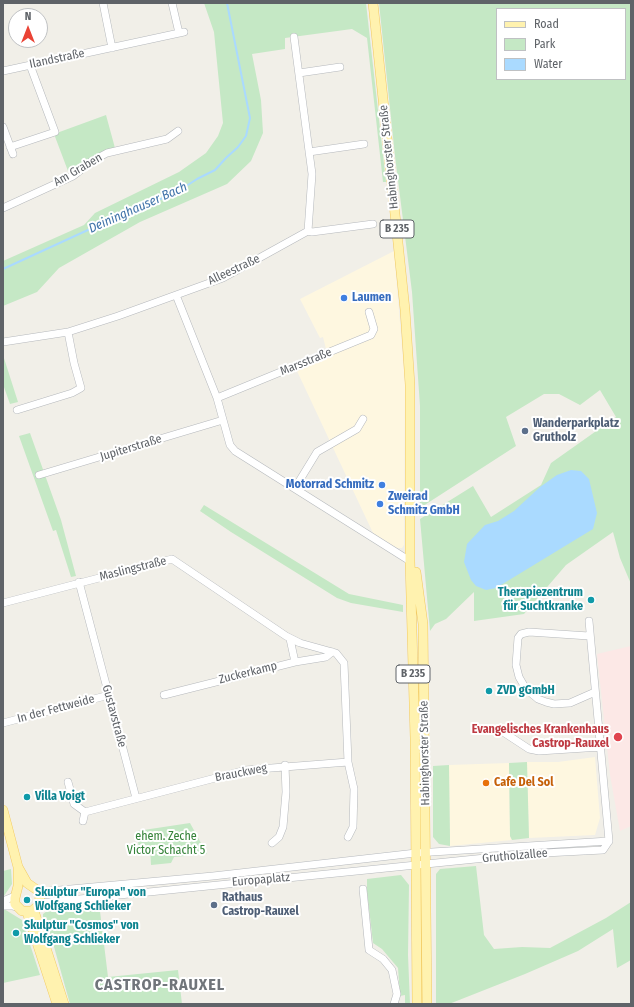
<!DOCTYPE html>
<html>
<head>
<meta charset="utf-8">
<style>
	body { margin:0 }
	#map { position:relative; width:634px; height:1007px; overflow:hidden; background:#f1efe8; font-family:"Fira Sans Condensed",sans-serif }
	canvas { display:block }
	.frame { position:absolute; inset:0; border:4px solid #5f6368; pointer-events:none }
	.legend { position:absolute; left:496px; top:8px; width:130px; height:72px; box-sizing:border-box; background:#fff; border:1px solid #bfc1c3; margin:0; padding:5px 7px; list-style:none; font-size:12px; color:#5f6368 }
	.legend li { display:flex; align-items:center; gap:8px; height:20px }
	.legend b { width:20px; border:1px solid #bfc1c3 }
	.north { position:absolute; left:8px; top:8px; width:40px; height:40px; box-sizing:border-box; background:#fff; border:1px solid #bfc1c3; border-radius:50%; rotate:0deg; font-size:11px; font-weight:700; line-height:16px; text-align:center; color:#5f6368 }
	.north::after { content:''; display:block; margin:auto; width:14px; height:18px; background:#ea4335; clip-path:polygon(50% 0,100% 100%,50% 72%,0 100%) }
</style>
</head>
<body>
<div id="map">
<canvas width="634" height="1007"></canvas>
<div class="frame"></div>
<ul class="legend">
<li><b style="height:5px;background:#fff2af"></b>Road</li>
<li><b style="height:11px;background:#c5e8c5"></b>Park</li>
<li><b style="height:11px;background:#aadaff"></b>Water</li>
</ul>
<div class="north">N</div>
</div>
<script>
const c = document.querySelector('canvas').getContext('2d');
c.lineJoin = 'round';
function fill(path, color) { c.fillStyle = color; c.fill(path, 'evenodd'); }
const shape = rows => new Path2D(rows.map(r => 'M' + r).join(''));
function stroke(path, color, width, dash) { c.strokeStyle = color; c.lineWidth = width; c.lineCap = dash ? 'butt' : 'round'; c.setLineDash(dash || []); c.stroke(path); }
function label(font, color, halo, rows, align = 'center') {
  c.font = font + ' "Fira Sans Condensed",sans-serif'; c.lineWidth = 4; c.setLineDash([]); c.textBaseline = 'middle'; c.strokeStyle = halo; c.fillStyle = color; for (const [text, x, y, turn = 0] of rows) {
    c.save(); c.translate(x, y); c.rotate((+turn || 0) * Math.PI / 180); c.textAlign = isNaN(turn) ? turn : align; if (halo) c.strokeText(text, 0, 0); c.fillText(text, 0, 0); c.restore();
  }
}
fill(shape([
	[394,251,405,383,404,545,402,548,397,548,373,533,297,371,328,357,323,337,320,338,300,299],
	[595,757,600,818,595,835,529,838,527,762,558,762],
	[509,763,510,836,512,840,450,846,449,765]
]), '#fef7e0');
fill(shape([
	[631,646,631,826,620,831,610,775,597,654]
]), '#fce8e6');
fill(shape([
	[204,3,366,3,386,182,383,182,367,38,352,29,285,38,285,49,252,54,261,100,263,133,251,161,227,184,140,222,59,268,37,292,3,306,3,261,84,225,95,213,179,172,206,153,218,136,223,123,214,32],
	[379,3,631,3,631,584,620,558,613,532,566,565,524,614,474,621,474,592,446,619,435,624,430,631,420,519,473,486,491,517,541,485,551,463,616,417,600,390,580,405,559,394,544,394,506,417,516,446,420,508,420,406,412,292,395,156],
	[497,9,625,9,625,79,497,79],
	[106,115,115,148,90,158,68,171,54,134],
	[3,355,18,402,10,404,5,390,3,384],
	[30,433,61,520,76,576,71,577,56,530,53,531,19,436],
	[204,505,349,594,403,605,403,612,351,603,337,598,231,532,200,511],
	[527,762,529,838,512,840,510,836,509,763],
	[449,765,450,838,450,846,439,844,433,837,433,766],
	[190,823,207,854,174,857,171,863,151,865,150,847,141,847,141,850,139,851,137,831],
	[476,866,484,935,494,949,522,947,550,948,606,918,631,902,631,960,617,968,613,929,578,951,525,974,449,1004,436,1004,436,874,440,869],
	[11,869,12,884,4,896,4,909,22,920,40,975,3,983,3,871],
	[401,875,409,885,408,955,410,1004,405,1004,405,995,400,996,398,968,382,949,373,943,367,891,367,879],
	[99,903,108,977,178,970,182,1004,70,1004,51,936,43,920,43,914,50,909]
]), '#c5e8c5');
fill(shape([
	[571,470,581,471,589,479,597,513,593,529,496,588,486,590,476,586,471,580,464,562,467,544,485,525,498,521,514,511,540,487,557,475]
]), '#aadaff');
stroke(shape([
	[3,269,138,207,174,194,197,179,215,170,226,158,238,147,246,136,250,118,227,3]
]), '#aadaff', 2);
const minor = shape([
	[103,3,112,48],
	[172,3,179,33],
	[3,71,184,32],
	[299,73,340,67],
	[3,127,13,154],
	[10,147,55,132,30,65],
	[309,152,364,144],
	[3,208,73,176,92,161,107,153,167,139,178,131],
	[308,231,312,232,373,224],
	[176,295,217,398,230,445,235,451,410,561],
	[3,342,68,332,118,316,223,278,308,231,312,174,294,37],
	[217,398,371,335,374,329,369,312],
	[17,410,72,393,81,388,74,363,68,332],
	[39,475,223,420],
	[295,488,317,452,357,429,363,419],
	[79,582,136,798],
	[3,603,172,559,286,636,300,643,336,653,344,663,348,762,354,789,353,827,348,837],
	[589,636,529,632,521,634,518,638,516,665,519,677,526,689,538,699,546,702,554,704,570,703,595,692],
	[290,639,295,662],
	[164,695,295,662,326,657,332,652],
	[3,723,109,695],
	[500,730,529,749,539,751,601,747],
	[68,782,74,804,85,812,246,770,348,762],
	[83,821,85,812],
	[272,843,279,837,283,827,286,792,285,765],
	[363,889,369,950,383,959,392,970,397,994,394,1004],
	[38,892,213,876,416,853,609,841],
	[3,901,15,896],
	[40,903,525,854,603,850,609,841,589,621],
	[3,906,13,906,17,907]
]);
const major = shape([
	[373,3,405,310,410,385,410,561,415,738,417,1004],
	[416,572,423,624,427,1004],
	[3,810,18,867,18,886,15,898,15,904,22,911,32,911,39,905,40,896,37,890,27,883,18,867],
	[34,911,64,1004],
	[27,912,57,1004]
]);
stroke(minor, '#b5b8bc', 8);
stroke(major, '#f2c960', 10);
stroke(minor, '#fff', 7);
stroke(major, '#fff2af', 9);
for (const [x, y, r, color] of [
	[344,298,4,"#3f7fe0"],
	[525,431,4,"#5c6f8a"],
	[382,485,4,"#3f7fe0"],
	[380,504,4,"#3f7fe0"],
	[591,600,4,"#0f9aa8"],
	[489,691,4,"#0f9aa8"],
	[618,737,5,"#e0444e"],
	[486,783,4,"#e8710a"],
	[27,797,4,"#0f9aa8"],
	[27,900,4,"#0f9aa8"],
	[214,905,4,"#5c6f8a"],
	[16,933,4,"#0f9aa8"]
]) { const dot = new Path2D(); dot.arc(x, y, r, 0, 2 * Math.PI); c.fillStyle = color; c.fill(dot); stroke(dot, '#fff', 1.5); }
for (const [x, y, w] of [
	[397,229,34],
	[413,674,34]
]) { const box = new Path2D(); box.roundRect(x - w / 2, y - 9, w, 18, 3); c.fillStyle = '#fff'; c.fill(box); stroke(box, '#5f6368', 1); }
label('bold 11px', '#5f6368', null, [
	["B 235",397,229],
	["B 235",413,674]
]);
label('12px', '#5f6368', '#fff', [
	["Ilandstraße",57,59,-12],
	["Habinghorster Straße",389,157,-96],
	["Am Graben",78,170,-30],
	["Alleestraße",234,270,-25],
	["Marsstraße",306,362,-22],
	["Jupiterstraße",131,448,-17],
	["Maslingstraße",133,569,-14],
	["Zuckerkamp",248,673,-14],
	["In der Fettweide",56,709,-15],
	["Gustavstraße",114,716,75],
	["Habinghorster Straße",425,753,-91],
	["Brauckweg",241,773,-11],
	["Grutholzallee",515,856,-5],
	["Europaplatz",261,880,-5]
]);
label('bold 12px', '#366cbe', '#fff', [
	["Laumen",352,298],
	["Motorrad Schmitz",374,485,"right"],
	["Zweirad",388,497],
	["Schmitz GmbH",388,511]
], 'left');
label('bold 12px', '#4e5e75', '#fff', [
	["Wanderparkplatz",533,424],
	["Grutholz",533,438],
	["Rathaus",222,898],
	["Castrop-Rauxel",222,912]
], 'left');
label('bold 12px', '#0d838f', '#fff', [
	["Therapiezentrum",583,593,"right"],
	["für Suchtkranke",583,607,"right"],
	["ZVD gGmbH",497,691],
	["Villa Voigt",35,797],
	["Skulptur \"Europa\" von",35,893],
	["Wolfgang Schlieker",35,907],
	["Skulptur \"Cosmos\" von",24,926],
	["Wolfgang Schlieker",24,940]
], 'left');
label('bold 12px', '#be3a42', '#fff', [
	["Evangelisches Krankenhaus",609,730],
	["Castrop-Rauxel",609,744]
], 'right');
label('bold 12px', '#c56008', '#fff', [
	["Cafe Del Sol",494,783]
], 'left');
label('12px', '#348238', '#fff', [
	["ehem. Zeche",166,837],
	["Victor Schacht 5",166,851]
]);
label('italic 13px', '#4174aa', '#fff', [
	["Deininghauser Bach",138,208,-24]
]);
c.letterSpacing = '1px';
label('bold 16px', '#70757a', '#fff', [
	["CASTROP-RAUXEL",160,986]
]);
c.letterSpacing = '0px';
</script>
</body>
</html>
